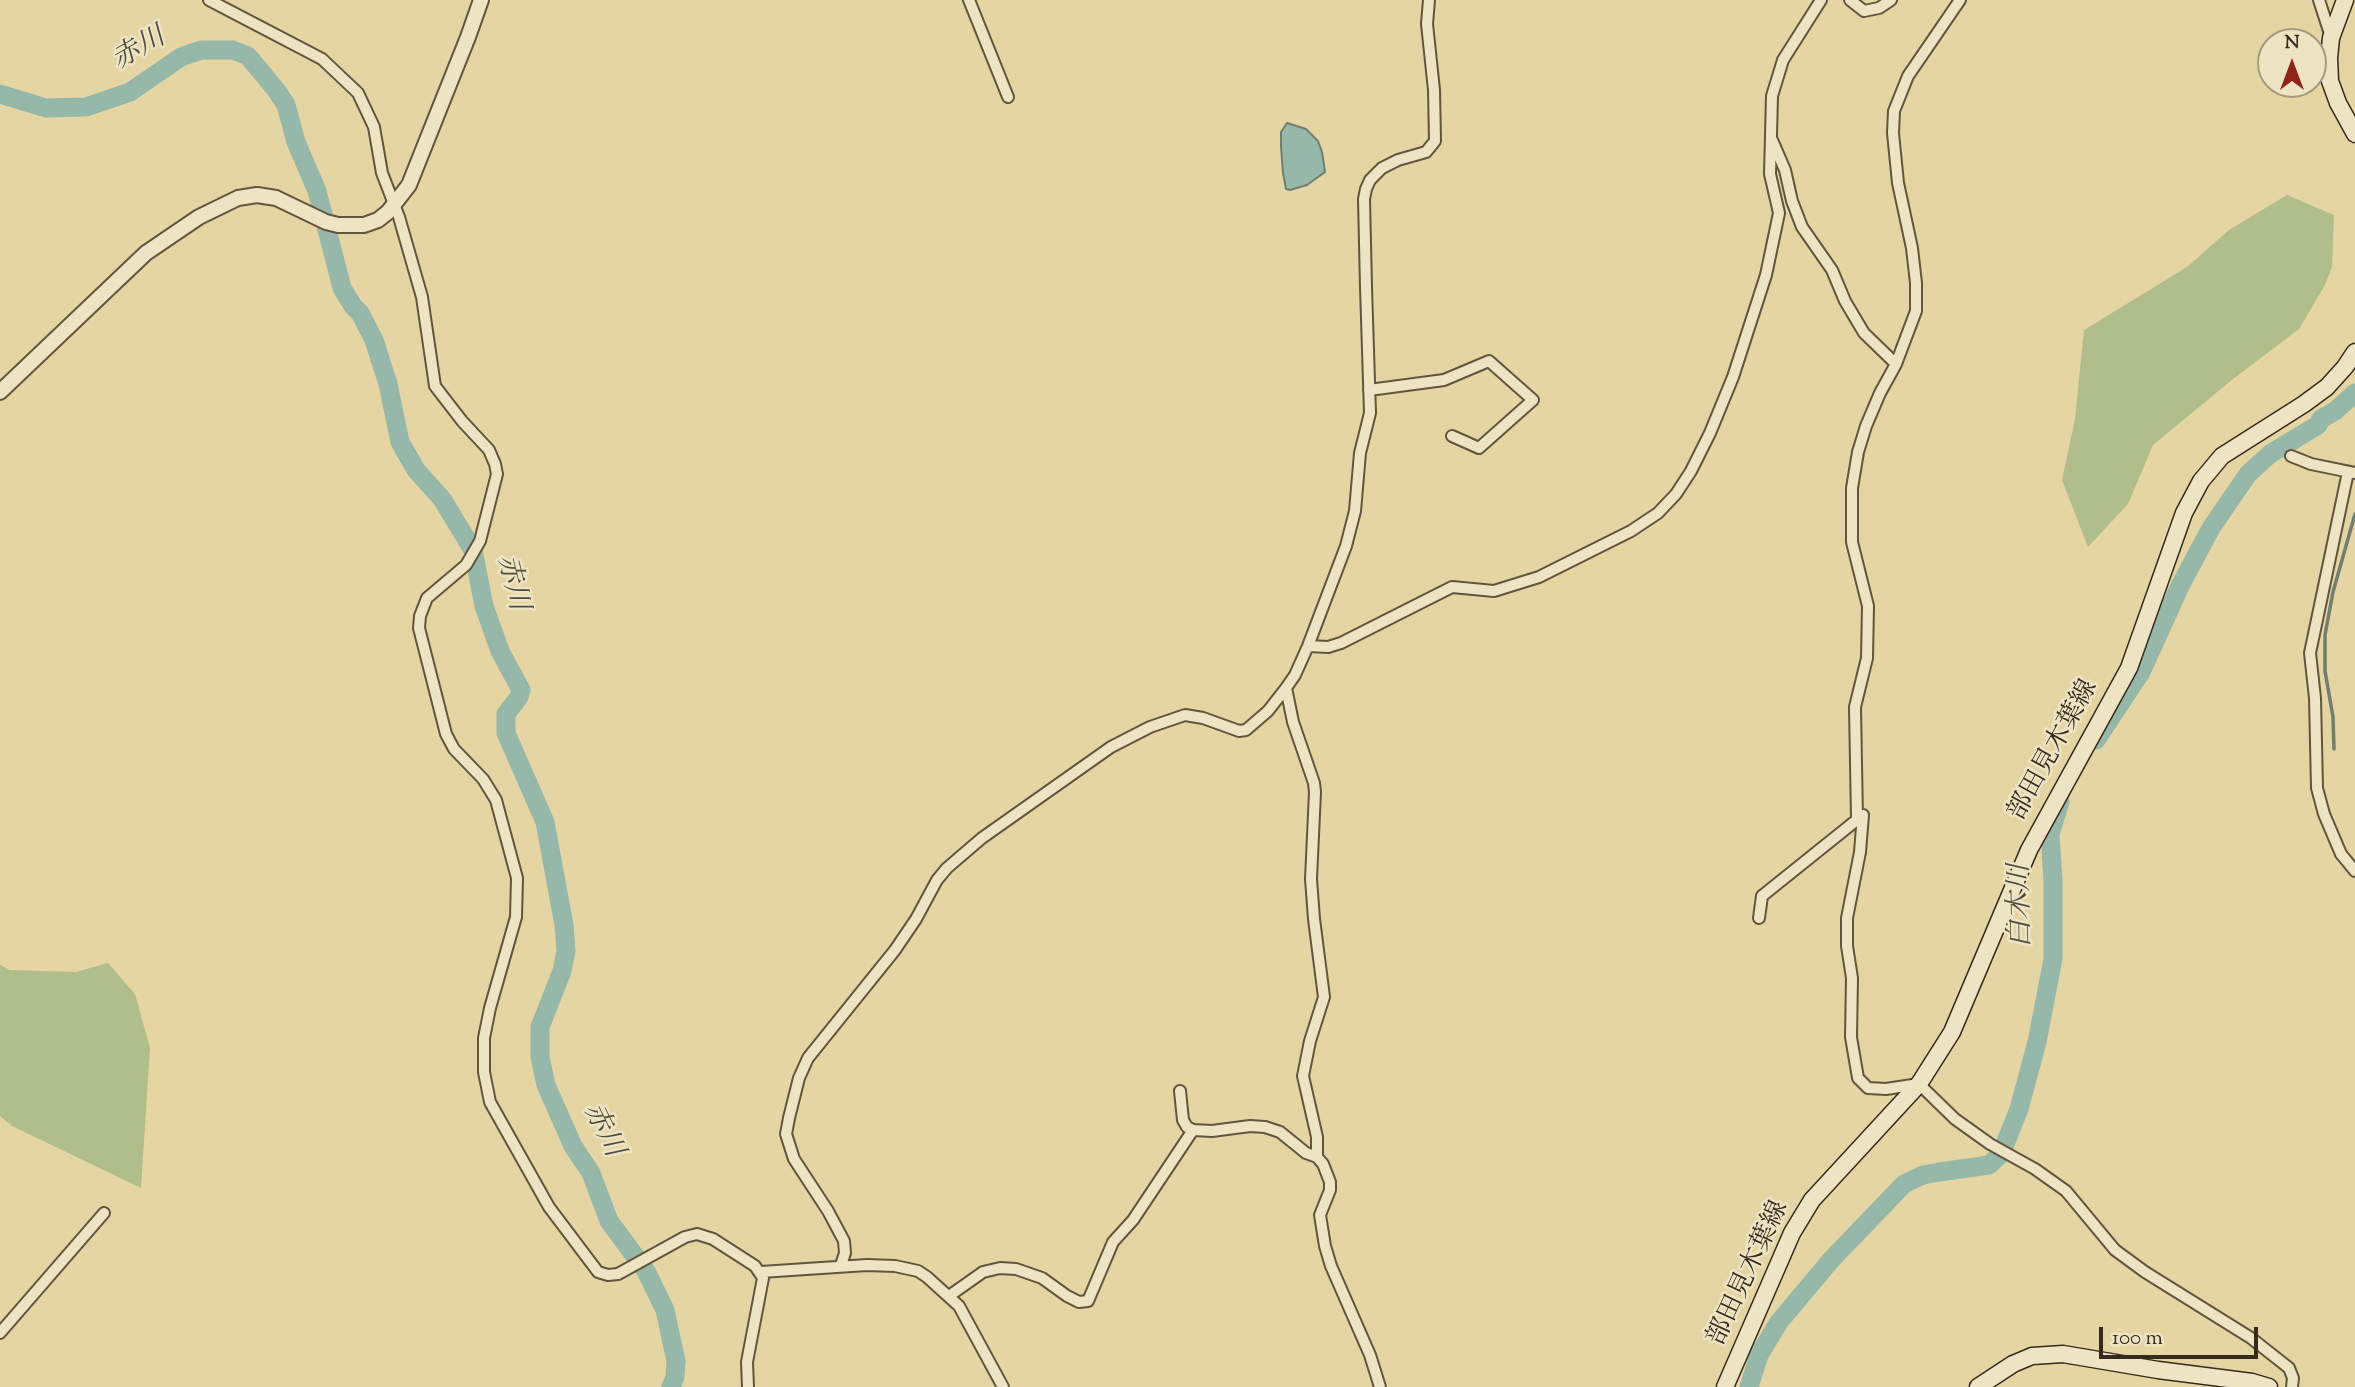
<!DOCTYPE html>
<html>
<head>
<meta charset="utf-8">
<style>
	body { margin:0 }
	#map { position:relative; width:2355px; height:1387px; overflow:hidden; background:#e5d5a3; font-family:"Sorts Mill Goudy",serif }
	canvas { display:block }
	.north { position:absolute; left:2257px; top:28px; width:70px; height:70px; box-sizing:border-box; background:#eee4c3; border:2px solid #a49a80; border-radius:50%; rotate:0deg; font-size:19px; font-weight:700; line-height:28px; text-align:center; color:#362a1c }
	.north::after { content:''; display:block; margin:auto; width:24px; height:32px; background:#8f2418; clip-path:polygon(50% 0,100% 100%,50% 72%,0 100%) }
	.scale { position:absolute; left:2099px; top:1327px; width:159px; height:32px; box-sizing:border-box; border:4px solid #362a1c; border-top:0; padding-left:9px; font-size:21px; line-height:24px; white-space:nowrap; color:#362a1c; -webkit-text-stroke:5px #eee4c3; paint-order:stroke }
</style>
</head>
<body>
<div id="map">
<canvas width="2355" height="1387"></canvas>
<div class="north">N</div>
<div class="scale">100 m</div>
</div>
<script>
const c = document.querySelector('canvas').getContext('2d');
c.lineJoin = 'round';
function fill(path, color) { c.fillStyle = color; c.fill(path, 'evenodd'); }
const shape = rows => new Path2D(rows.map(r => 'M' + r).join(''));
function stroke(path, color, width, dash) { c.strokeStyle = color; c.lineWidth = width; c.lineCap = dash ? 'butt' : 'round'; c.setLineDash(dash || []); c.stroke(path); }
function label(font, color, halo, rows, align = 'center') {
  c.font = font + ' "Sorts Mill Goudy","Noto Serif JP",serif'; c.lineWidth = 5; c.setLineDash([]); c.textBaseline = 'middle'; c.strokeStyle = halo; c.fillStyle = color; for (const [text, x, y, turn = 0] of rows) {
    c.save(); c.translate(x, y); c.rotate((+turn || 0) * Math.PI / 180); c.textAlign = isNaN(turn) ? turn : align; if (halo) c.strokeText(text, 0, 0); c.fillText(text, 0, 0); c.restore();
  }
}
fill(shape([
	[2287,195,2334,215,2332,267,2325,285,2299,329,2233,379,2153,445,2128,504,2088,547,2062,480,2075,419,2084,330,2187,267,2229,230],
	[108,963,135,994,150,1048,141,1188,12,1126,0,1116,0,965,10,970,76,972]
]), '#afbe8a');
const water = shape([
	[1287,123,1306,129,1318,141,1322,152,1325,172,1307,185,1290,190,1286,189,1283,173,1281,147,1281,132,1287,123]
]);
fill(water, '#96b8a9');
stroke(water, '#707f71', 2);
stroke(shape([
	[2334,749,2333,717,2325,671,2325,635,2333,592,2355,514]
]), '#707f71', 3.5);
stroke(shape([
	[0,94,46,108,86,107,130,92,181,57,201,50,233,50,248,56,277,91,286,105,296,142,317,191,342,288,353,306,360,313,374,340,388,384,400,442,416,470,442,499,473,550,484,606,500,651,521,690,519,697,506,714,506,733,545,822,564,925,566,951,562,971,540,1027,540,1057,546,1085,573,1146,591,1173,609,1221,646,1271,665,1310,676,1361,675,1377,671,1387],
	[2096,740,2141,672,2181,584,2211,528,2248,474,2270,454,2318,425,2321,419,2335,411,2355,393],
	[1749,1387,1759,1355,1779,1322,1831,1260,1904,1184,1923,1175,1939,1172,1989,1165,2001,1154,2019,1109,2037,1042,2053,959,2053,881,2050,834,2060,802]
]), '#96b8a9', 19);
const minor = shape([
	[209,0,322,59,358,93,374,127,382,173,399,217,422,297,435,386,462,421,489,450,495,464,497,474,480,541,466,565,427,598,420,616,419,628,446,734,454,749,483,779,496,800,517,878,516,917,490,1008,484,1038,484,1072,490,1102,549,1207,598,1272,608,1275,618,1274,685,1237,697,1234,713,1239,755,1266,763,1278,747,1362,748,1387],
	[969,0,1008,97],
	[1850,0,1864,11,1879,8,1891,0],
	[2319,0,2331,37],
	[1772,140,1785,170,1792,201,1802,227,1832,270,1845,301,1864,333,1896,364],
	[1369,390,1444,380,1489,361,1533,400,1479,448,1452,436],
	[2291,456,2311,464,2355,473],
	[2348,472,2310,653,2315,698,2317,788,2324,814,2341,854,2355,871],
	[1308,646,1328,647,1341,643,1452,587,1494,591,1539,577,1631,531,1658,513,1676,494,1691,471,1710,433,1733,377,1766,275,1779,213,1770,174,1772,96,1783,60,1821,0],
	[1857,819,1855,707,1867,658,1868,606,1852,542,1852,488,1858,452,1866,426,1880,393,1896,364,1916,311,1916,283,1912,248,1898,183,1893,133,1894,111,1908,76,1960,0],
	[1759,918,1762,896,1863,815,1860,852,1847,918,1847,946,1852,978,1851,1037,1858,1078,1868,1088,1886,1089,1919,1084,1955,1119,1990,1144,2035,1169,2066,1191,2115,1250,2145,1272,2251,1338,2289,1368,2293,1378,2292,1387],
	[1180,1091,1183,1120,1187,1127,1193,1130,1212,1131,1250,1126,1265,1127,1280,1132,1306,1153,1317,1157,1323,1164,1330,1182,1330,1190,1320,1215,1325,1246,1331,1266,1370,1355,1380,1387],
	[1317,1157,1317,1137,1303,1076,1310,1041,1324,997,1314,919,1311,879,1315,792,1314,783,1293,722,1286,688,1295,675,1308,646,1346,546,1355,511,1360,453,1370,413,1366,287,1364,199,1366,189,1370,180,1382,168,1398,160,1426,152,1435,141,1434,90,1427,24,1429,0],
	[841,1265,845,1253,844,1241,828,1211,794,1159,786,1134,789,1118,799,1078,808,1058,895,950,916,919,937,880,947,868,982,838,1111,747,1150,727,1185,715,1203,718,1239,731,1246,730,1268,711,1286,688],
	[761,1272,867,1265,895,1266,918,1271,927,1277,959,1306,1003,1387],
	[949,1296,983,1272,1000,1268,1016,1269,1042,1278,1067,1296,1079,1302,1088,1301,1113,1242,1133,1220,1193,1130],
	[0,1333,104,1213]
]);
const tertiary = shape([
	[0,392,146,253,199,217,238,198,257,195,276,198,326,222,338,225,364,225,378,220,388,212,409,185,468,37,481,0]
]);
const secondary = shape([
	[2345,0,2331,38,2329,58,2330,81,2338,103,2355,134],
	[1725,1387,1792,1233,1812,1200,1919,1084,1952,1032,2029,850,2129,668,2184,513,2201,481,2222,456,2304,404,2327,387,2345,367,2355,352],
	[1978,1387,2013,1364,2032,1356,2063,1354,2158,1370,2252,1382,2269,1387]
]);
stroke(minor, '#62553e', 14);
stroke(tertiary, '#62553e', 18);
stroke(secondary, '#362a1c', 19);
stroke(minor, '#eee4c3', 10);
stroke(tertiary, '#eee4c3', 14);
stroke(secondary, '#eee4c3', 16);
label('26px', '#362a1c', '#eee4c3', [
	["部田見木葉線",2055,751,-61],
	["部田見木葉線",1750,1274,-65]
]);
label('italic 28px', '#4e4e3f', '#eee4c3', [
	["赤川",140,51,-30],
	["赤川",510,583,76],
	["白木川",2023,906,-91],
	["赤川",601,1131,64]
]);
</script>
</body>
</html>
